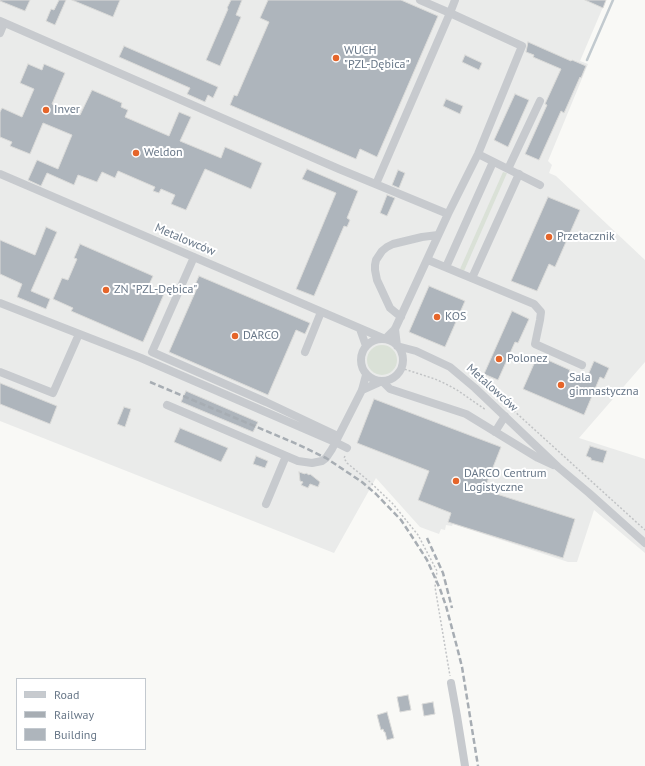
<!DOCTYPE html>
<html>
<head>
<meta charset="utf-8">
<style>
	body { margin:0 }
	#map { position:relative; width:645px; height:766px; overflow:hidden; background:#f9f9f6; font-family:"PT Sans",sans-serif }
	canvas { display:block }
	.legend { position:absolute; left:16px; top:678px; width:130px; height:72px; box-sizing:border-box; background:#fff; border:1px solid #c3c9cf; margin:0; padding:5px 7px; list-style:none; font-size:12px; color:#687788 }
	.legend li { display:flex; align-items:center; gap:8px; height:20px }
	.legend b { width:20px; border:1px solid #c3c9cf }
</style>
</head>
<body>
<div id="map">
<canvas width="645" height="766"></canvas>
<ul class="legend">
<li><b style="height:5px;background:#c7cace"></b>Road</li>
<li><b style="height:5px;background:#a7adb3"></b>Railway</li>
<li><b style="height:11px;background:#aeb5bc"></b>Building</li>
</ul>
</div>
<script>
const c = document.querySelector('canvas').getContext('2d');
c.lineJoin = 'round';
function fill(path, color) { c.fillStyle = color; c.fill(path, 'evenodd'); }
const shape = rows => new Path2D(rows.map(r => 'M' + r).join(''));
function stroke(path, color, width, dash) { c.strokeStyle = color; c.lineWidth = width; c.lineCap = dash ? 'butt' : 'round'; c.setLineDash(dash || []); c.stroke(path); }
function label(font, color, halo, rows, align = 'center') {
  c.font = font + ' "PT Sans",sans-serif'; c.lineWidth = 4; c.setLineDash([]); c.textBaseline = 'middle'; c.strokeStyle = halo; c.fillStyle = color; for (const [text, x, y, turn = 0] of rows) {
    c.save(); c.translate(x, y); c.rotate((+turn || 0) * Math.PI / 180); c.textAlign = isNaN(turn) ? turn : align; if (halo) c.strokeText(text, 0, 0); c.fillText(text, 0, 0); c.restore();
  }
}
fill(shape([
	[0,0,606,0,580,61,588,64,548,161,552,165,549,173,556,176,645,260,645,362,579,438,645,459,645,553,594,510,577,562,568,562,453,524,452,526,446,525,445,530,441,529,439,534,420,527,376,478,334,553,0,421]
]), '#eaebea');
fill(shape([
	[503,172,507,173,464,271,460,269],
	'367 360a15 15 0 1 1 30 0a15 15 0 1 1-30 0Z'
]), '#dae1d7');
stroke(shape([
	[587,60,613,0]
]), '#c2cacf', 2.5);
const building = shape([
	[0,0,30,0,25,11,0,1,0,0],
	[59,0,66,0,55,25,46,21,51,9,54,10,59,0],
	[72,0,120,0,113,17,72,0],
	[231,0,242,0,236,15,241,17,220,66,206,60,228,9,227,8,231,0],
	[268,0,401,0,438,16,377,157,360,149,356,159,230,105,234,95,237,96,269,22,260,18,268,0],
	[585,0,606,0,603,8,585,0],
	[528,42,571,61,572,60,586,66,581,78,580,77,564,113,561,111,539,160,525,154,547,105,545,104,561,69,533,57,534,55,526,52,528,42],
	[124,46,218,87,213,98,208,95,205,102,187,94,190,88,119,57,124,46],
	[465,55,482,63,479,70,462,62,465,55],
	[28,64,42,70,44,64,65,73,52,104,80,115,92,90,122,103,121,107,128,110,125,117,169,136,179,112,191,117,180,141,221,158,225,147,262,163,251,189,205,169,186,210,171,204,175,195,161,189,159,193,153,191,155,187,118,171,115,178,102,172,97,182,78,175,74,185,47,173,41,186,28,180,37,160,58,169,72,135,43,123,30,154,10,146,12,142,0,137,0,112,2,108,22,117,34,89,20,83,28,64],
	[515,94,529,100,508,147,494,140,515,94],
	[446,99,463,106,460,114,443,106,446,99],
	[307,169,358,191,347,218,350,220,347,227,344,226,314,296,296,289,336,193,302,179,307,169],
	[398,170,405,173,399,188,392,185,398,170],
	[387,195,395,198,387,216,380,213,387,195],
	[548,197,580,210,555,267,549,264,537,291,511,281,548,197],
	[46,227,57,232,31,291,50,299,46,309,17,297,22,284,0,274,0,240,35,255,46,227],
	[80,244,153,276,148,287,164,294,143,342,71,311,73,308,53,299,62,278,68,280,77,259,74,258,80,244],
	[199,276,310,323,305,334,296,330,268,395,169,352,197,288,194,287,199,276],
	[429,286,465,301,445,347,409,332,429,286],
	[512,311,529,319,518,343,515,342,498,380,484,374,512,311],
	[537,357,541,358,541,357,570,370,569,371,573,373,571,376,585,382,594,361,609,368,604,379,600,377,584,415,523,389,537,357],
	[0,383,57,406,50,424,0,404,0,383],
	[186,391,258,422,253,432,181,402,186,391],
	[374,399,501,447,484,490,575,519,563,558,448,522,451,513,418,500,429,471,357,443,374,399],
	[124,407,131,409,125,427,117,424,124,407],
	[180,428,228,448,221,462,174,442,180,428],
	[590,446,607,451,603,463,591,460,591,458,586,456,590,446],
	[256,456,268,461,265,468,253,464,256,456],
	[299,472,305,474,306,473,309,475,310,474,320,482,318,487,310,484,308,488,301,485,303,482,300,481,299,472],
	[408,695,411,710,400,712,397,697,408,695],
	[433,702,435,714,424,716,422,704,433,702],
	[387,712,394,738,387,740,385,732,384,732,383,729,381,730,377,715,387,712]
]);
fill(building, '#aeb5bc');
stroke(building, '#dbdbd9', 1);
stroke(shape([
	[401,368,435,379,446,384,457,390,486,410],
	[498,399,502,400,645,530],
	[345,456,344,458,347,463,370,482,393,504,418,535,437,571,435,587,450,676]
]), '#c1c3c5', 1.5, [2, 2]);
stroke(shape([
	[0,21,339,169,448,214],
	[0,33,4,23],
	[478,154,540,185],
	[508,169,540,101],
	[0,174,385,339,395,329,448,214,478,154,522,46,450,13,455,0],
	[376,184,450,13,420,0],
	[194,257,152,352,266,402,338,436],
	[428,260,534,304,541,312,540,320,535,344,582,365],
	[446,267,493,162],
	[472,278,519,174],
	[0,303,141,358,335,442,347,448],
	[401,317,390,308,377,280,375,270,375,265,376,260,382,251,387,247,393,244,422,237,438,235],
	[360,329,366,346],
	[395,329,397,346,416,351,450,367,475,388,558,467,589,493,645,543],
	'361 360a21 21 0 1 1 42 0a21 21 0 1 1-42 0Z',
	[305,352,321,312],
	[0,372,53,393,79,334],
	[362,390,382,381,390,389,466,414,538,458,553,465],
	[167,405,298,461,312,463,322,461,326,458,332,449,362,390,366,375],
	[495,432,505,416],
	[266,504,286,456],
	[451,683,457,716,465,766]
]), '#c7cace', 8);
stroke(shape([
	[150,382,297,444,326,458,362,482,376,494,401,520,411,535,427,560,440,589,446,606,457,647,462,667,478,766],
	[427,538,443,573,452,608]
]), '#a7adb3', 2.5, [6, 3]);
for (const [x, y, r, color] of [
	[336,58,4,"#e5652a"],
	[46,110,4,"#e5652a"],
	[136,153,4,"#e5652a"],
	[549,237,4,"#e5652a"],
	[106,290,4,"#e5652a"],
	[437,317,4,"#e5652a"],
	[235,336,4,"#e5652a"],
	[499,359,4,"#e5652a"],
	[561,385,4,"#e5652a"],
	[456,481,4,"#e5652a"]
]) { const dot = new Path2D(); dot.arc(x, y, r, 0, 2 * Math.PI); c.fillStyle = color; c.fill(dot); stroke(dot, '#fff', 1.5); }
label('12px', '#687788', '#fff', [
	["WUCH",344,51],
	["\"PZL-Dębica\"",344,65],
	["Inver",54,110],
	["Weldon",144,153],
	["Przetacznik",557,237],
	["ZN \"PZL-Dębica\"",114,290],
	["KOS",445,317],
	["DARCO",243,336],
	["Polonez",507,359],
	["Sala",569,378],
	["gimnastyczna",569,392],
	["DARCO Centrum",464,474],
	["Logistyczne",464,488]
], 'left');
label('12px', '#687788', '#fff', [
	["Metalowców",185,240,23],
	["Metalowców",492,388,42]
]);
</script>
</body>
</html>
